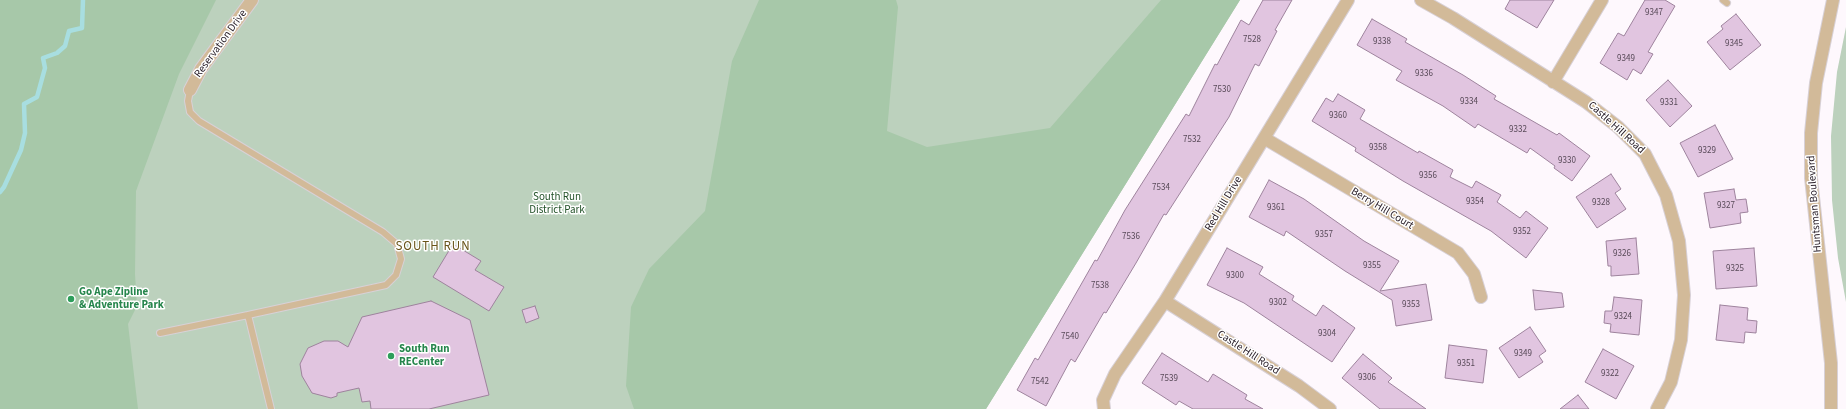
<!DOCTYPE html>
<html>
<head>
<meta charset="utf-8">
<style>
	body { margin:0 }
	canvas { display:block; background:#fef8fd }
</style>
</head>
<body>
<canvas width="1846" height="409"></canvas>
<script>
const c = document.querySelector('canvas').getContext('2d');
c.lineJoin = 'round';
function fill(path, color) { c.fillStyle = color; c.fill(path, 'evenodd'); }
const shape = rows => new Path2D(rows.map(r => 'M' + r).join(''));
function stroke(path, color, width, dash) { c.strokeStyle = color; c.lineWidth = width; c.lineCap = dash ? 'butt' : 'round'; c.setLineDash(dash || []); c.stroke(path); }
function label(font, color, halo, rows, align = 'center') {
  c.font = font + ' "Source Sans 3",sans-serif'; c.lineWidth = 3; c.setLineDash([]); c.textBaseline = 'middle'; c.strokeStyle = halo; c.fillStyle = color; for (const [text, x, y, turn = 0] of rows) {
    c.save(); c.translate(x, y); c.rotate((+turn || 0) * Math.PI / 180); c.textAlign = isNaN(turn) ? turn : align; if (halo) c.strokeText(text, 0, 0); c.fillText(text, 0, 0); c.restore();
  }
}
fill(shape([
	[0,0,1240,0,986,409,0,409],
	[1846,27,1846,302,1838,258,1832,200,1831,136,1837,72]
]), '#bcd1bd');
fill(shape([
	[0,0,216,0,179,74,136,191,135,274,137,306,128,324,138,409,0,409],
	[759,0,896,0,898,7,887,131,927,147,1050,128,1161,0,1240,0,986,409,634,409,626,386,631,307,649,269,705,211,732,61]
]), '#a7c8a9');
stroke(shape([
	[0,192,4,187,21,150,25,133,24,104,37,97,45,68,43,58,57,53,65,46,69,31,82,28,83,0]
]), '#a8dee0', 4.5);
const building = shape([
	[1263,0,1292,0,1275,30,1277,31,1259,66,1255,64,1229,117,1166,215,1164,214,1136,263,1106,313,1104,312,1075,362,1071,359,1046,406,1017,390,1035,358,1038,360,1095,260,1097,261,1125,210,1186,114,1189,116,1215,64,1217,65,1241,20,1249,25,1263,0],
	[1510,0,1554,0,1537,28,1505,9,1510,0],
	[1645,0,1665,0,1675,6,1648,52,1653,54,1641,74,1633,69,1627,80,1600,63,1618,33,1624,36,1645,0],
	[1736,14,1761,45,1730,70,1707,42,1723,29,1721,26,1736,14],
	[1372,19,1407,39,1405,42,1463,75,1496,96,1494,99,1557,135,1559,133,1590,156,1572,181,1554,168,1555,166,1530,148,1527,153,1478,124,1475,128,1443,106,1396,80,1402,71,1357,45,1372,19],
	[1668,80,1692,106,1670,127,1646,100,1668,80],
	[1338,94,1365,110,1360,119,1418,153,1419,151,1453,170,1450,177,1472,188,1476,181,1501,195,1497,202,1520,218,1526,211,1548,228,1526,258,1491,231,1403,181,1355,151,1356,148,1312,121,1326,98,1333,102,1338,94],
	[1715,125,1733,159,1698,177,1680,143,1715,125],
	[1611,174,1621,189,1615,193,1626,209,1597,228,1576,197,1611,174],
	[1269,180,1304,199,1364,241,1399,261,1380,291,1426,284,1432,320,1396,326,1392,300,1345,271,1286,231,1284,236,1249,217,1269,180],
	[1734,189,1736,200,1746,199,1748,212,1740,213,1741,223,1710,228,1704,193,1734,189],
	[1636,238,1639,274,1611,276,1611,266,1608,266,1606,241,1636,238],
	[453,244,481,261,475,270,504,287,489,311,433,277,453,244],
	[1227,248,1263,267,1259,274,1294,296,1292,300,1316,316,1323,305,1355,328,1332,362,1244,303,1207,285,1227,248],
	[1754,248,1757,286,1716,289,1713,251,1754,248],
	[1533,290,1562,293,1564,307,1535,310,1533,290],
	[1614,297,1642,300,1639,335,1610,332,1611,324,1604,323,1605,311,1612,311,1614,297],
	[431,301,470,320,489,395,429,409,371,409,370,401,362,402,359,388,337,393,337,396,331,398,312,393,302,376,300,364,308,348,324,341,338,341,348,347,362,317,431,301],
	[1720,305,1748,308,1747,320,1757,321,1756,333,1745,332,1744,343,1716,340,1720,305],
	[535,306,539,318,526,323,522,310,535,306],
	[1530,327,1546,351,1539,356,1543,362,1519,378,1499,348,1530,327],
	[1449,345,1487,350,1483,383,1445,378,1449,345],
	[1603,349,1634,366,1616,399,1585,382,1603,349],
	[1162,353,1208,382,1213,374,1247,395,1245,399,1263,409,1193,409,1179,401,1176,405,1142,383,1162,353],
	[1363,354,1392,378,1388,382,1426,409,1380,409,1342,378,1363,354],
	[1578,395,1589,409,1560,409,1578,395]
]);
fill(building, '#e1c5e0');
stroke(building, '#9e839d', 1);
const lane = shape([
	[1723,0,1727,3],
	[190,90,188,101,190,112,199,121,383,232,397,244,401,259,396,275,386,285,248,315,271,409],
	[160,333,248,315]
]);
const street = shape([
	[1421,0,1453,18,1586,102,1618,127,1645,154,1666,195,1679,241,1684,295,1681,340,1671,382,1657,409],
	[1553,82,1602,0],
	[190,90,201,69,252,0],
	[1264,138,1458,253,1474,274,1481,297],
	[1165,301,1299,386,1330,409],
	[1104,409,1103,400,1115,374,1165,301,1348,0],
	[1831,409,1831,363,1811,178,1811,133,1816,83,1833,0]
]);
stroke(lane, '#d8d1d7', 8);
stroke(street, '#d8d1d7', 14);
stroke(lane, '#d2ba99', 6);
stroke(street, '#d2ba99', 12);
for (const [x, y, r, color] of [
	[71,299,4,"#2e9e5b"],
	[391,356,4,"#2e9e5b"]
]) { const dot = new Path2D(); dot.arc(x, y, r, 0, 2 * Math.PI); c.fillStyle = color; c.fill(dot); stroke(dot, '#fff', 1.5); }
label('9px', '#584a58', null, [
	["9347",1654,13],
	["7528",1252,40],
	["9338",1382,42],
	["9345",1734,44],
	["9349",1626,59],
	["9336",1424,74],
	["7530",1222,90],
	["9334",1469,102],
	["9331",1669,103],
	["9360",1338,116],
	["9332",1518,130],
	["7532",1192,140],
	["9358",1378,148],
	["9329",1707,151],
	["9330",1567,161],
	["9356",1428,176],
	["7534",1161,188],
	["9354",1475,202],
	["9328",1601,203],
	["9327",1726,206],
	["9361",1276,208],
	["9352",1522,232],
	["9357",1324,235],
	["7536",1131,237],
	["9326",1622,254],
	["9355",1372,266],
	["9325",1735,269],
	["9300",1235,276],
	["7538",1100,286],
	["9302",1278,303],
	["9353",1411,305],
	["9324",1623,317],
	["9304",1327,334],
	["7540",1070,337],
	["9349",1523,354],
	["9351",1466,364],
	["9322",1610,374],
	["9306",1367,378],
	["7539",1169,379],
	["7542",1040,382]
]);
label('11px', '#2b212b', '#fff', [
	["Reservation Drive",221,44,-54],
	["Castle Hill Road",1616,128,42],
	["Red Hill Drive",1224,204,-59],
	["Huntsman Boulevard",1815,204,-94],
	["Berry Hill Court",1382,209,31],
	["Castle Hill Road",1248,353,33]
]);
label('11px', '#235229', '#fff', [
	["South Run",557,198],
	["District Park",557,211]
]);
label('bold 11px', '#27864d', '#fff', [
	["Go Ape Zipline",79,293],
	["& Adventure Park",79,306],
	["South Run",399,350],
	["RECenter",399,363]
], 'left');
c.letterSpacing = '1px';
label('13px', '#69541a', '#fff', [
	["SOUTH RUN",433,247]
]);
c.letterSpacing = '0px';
</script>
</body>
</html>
